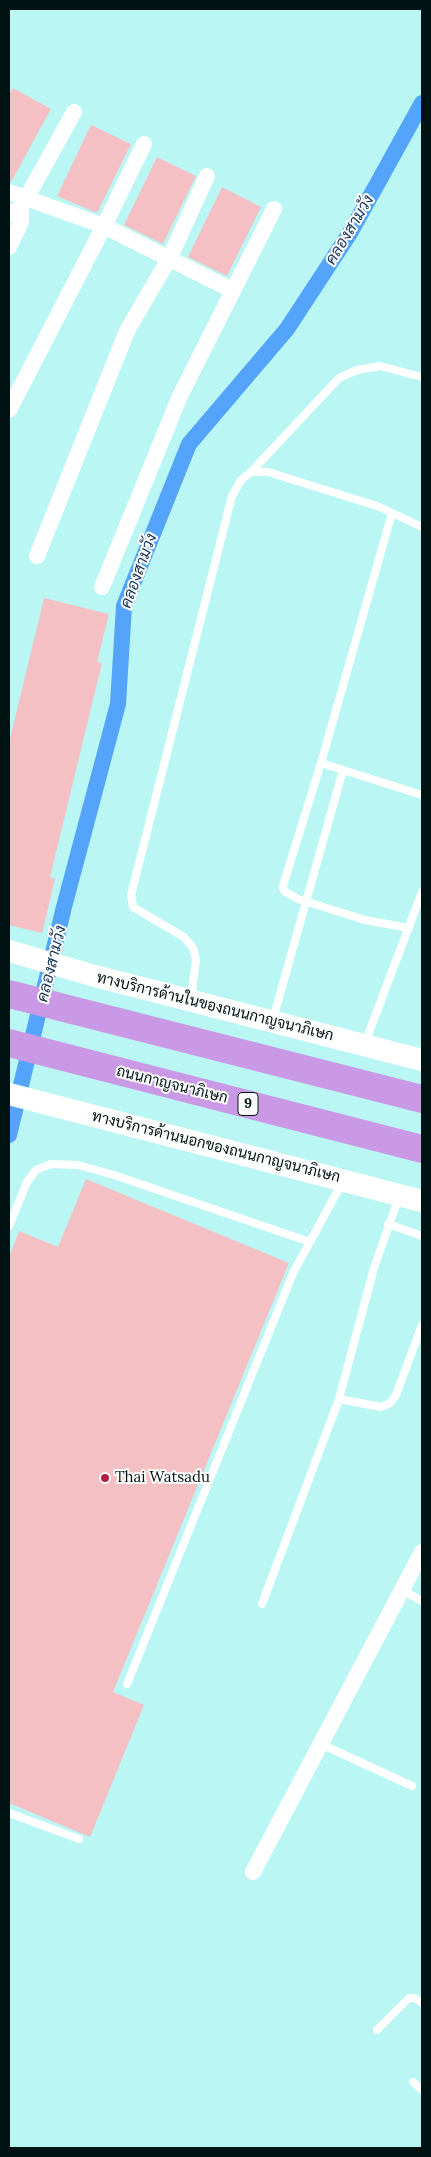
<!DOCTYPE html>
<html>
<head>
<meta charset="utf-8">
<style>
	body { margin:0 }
	#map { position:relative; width:431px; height:2157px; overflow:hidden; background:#baf6f3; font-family:Lora,serif }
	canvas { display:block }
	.frame { position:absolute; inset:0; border:10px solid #001312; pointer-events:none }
</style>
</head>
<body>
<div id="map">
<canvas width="431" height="2157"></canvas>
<div class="frame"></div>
</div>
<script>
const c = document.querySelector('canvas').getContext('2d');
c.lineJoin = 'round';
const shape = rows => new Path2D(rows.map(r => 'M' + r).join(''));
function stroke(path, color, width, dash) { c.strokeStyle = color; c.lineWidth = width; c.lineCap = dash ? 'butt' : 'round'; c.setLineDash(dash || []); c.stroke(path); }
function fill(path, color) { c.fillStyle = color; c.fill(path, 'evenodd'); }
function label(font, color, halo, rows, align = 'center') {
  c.font = font + ' Lora,Sarabun,serif'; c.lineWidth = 4; c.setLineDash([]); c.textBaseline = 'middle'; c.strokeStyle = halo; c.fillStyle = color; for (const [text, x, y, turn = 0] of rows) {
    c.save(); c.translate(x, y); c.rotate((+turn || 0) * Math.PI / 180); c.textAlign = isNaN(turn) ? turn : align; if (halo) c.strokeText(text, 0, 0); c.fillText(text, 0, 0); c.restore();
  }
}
stroke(shape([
	[9,1135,64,907,118,704,124,606,189,444,287,329,350,233,422,103]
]), '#54a4fc', 16);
fill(shape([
	[13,88,51,109,11,182,9,182,9,95],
	[91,125,131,144,97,213,57,196],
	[157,157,196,176,163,244,124,225],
	[222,187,261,207,227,276,188,257],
	[44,598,109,614,97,662,102,663,50,877,55,879,42,933,9,925,9,743],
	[86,1179,289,1263,113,1692,144,1705,90,1837,9,1803,9,1257,19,1231,58,1247]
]), '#f4c0c4');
stroke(shape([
	[251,472,339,378,357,370,380,366,422,377],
	[392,513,321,763,283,886,284,891,298,899,365,920,409,928],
	[321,763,422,795],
	[191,999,196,959,193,948,184,937,133,907,131,895,232,496,241,480,251,472,268,472,377,506,422,527],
	[273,1019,343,770],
	[365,1043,422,892],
	[388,1224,422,1236],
	[9,1226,27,1182,36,1170,51,1164,78,1165,114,1175,310,1242],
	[339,1399,381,1407,390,1403,396,1395,422,1325],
	[402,1590,422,1601],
	[262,1604,339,1399,374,1268,399,1197],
	[127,1684,293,1273,342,1183],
	[321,1744,412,1786],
	[9,1813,79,1839],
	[377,2030,409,1998,415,1998,422,2003],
	[413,2082,422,2090]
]), '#fff', 8);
stroke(shape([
	[9,192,104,226,232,290],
	[9,214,21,208,74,112],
	[9,247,21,222,21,208],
	[9,410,104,226,144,144],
	[37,556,127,331,170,257,207,176],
	[102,587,180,396,274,209],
	[253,1872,422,1552]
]), '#fff', 16);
stroke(shape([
	[9,951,95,976,422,1060],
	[9,1094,422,1201]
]), '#fff', 22);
stroke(shape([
	[9,994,422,1099],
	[9,1043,422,1149]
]), '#ca99e6', 28);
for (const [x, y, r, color] of [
	[105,1478,5,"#b22047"]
]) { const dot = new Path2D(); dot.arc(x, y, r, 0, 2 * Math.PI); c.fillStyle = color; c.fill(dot); stroke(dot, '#fff', 2); }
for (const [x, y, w] of [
	[248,1104,20]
]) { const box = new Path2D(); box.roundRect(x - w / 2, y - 11.5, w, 23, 4); c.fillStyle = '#fff'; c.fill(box); stroke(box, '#001312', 1); }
label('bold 14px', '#001312', null, [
	["9",248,1104]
]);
label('15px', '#001312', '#fff', [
	["ทางบริการด้านในของถนนกาญจนาภิเษก",215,1007,14],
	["ถนนกาญจนาภิเษก",172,1085,14],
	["ทางบริการด้านนอกของถนนกาญจนาภิเษก",216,1147,14]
]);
label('15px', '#001312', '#fff', [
	["Thai Watsadu",115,1478]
], 'left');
label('italic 16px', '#153557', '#fff', [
	["คลองสามวัง",350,230,-59],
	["คลองสามวัง",139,571,-70],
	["คลองสามวัง",52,964,-76]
]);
</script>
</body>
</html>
